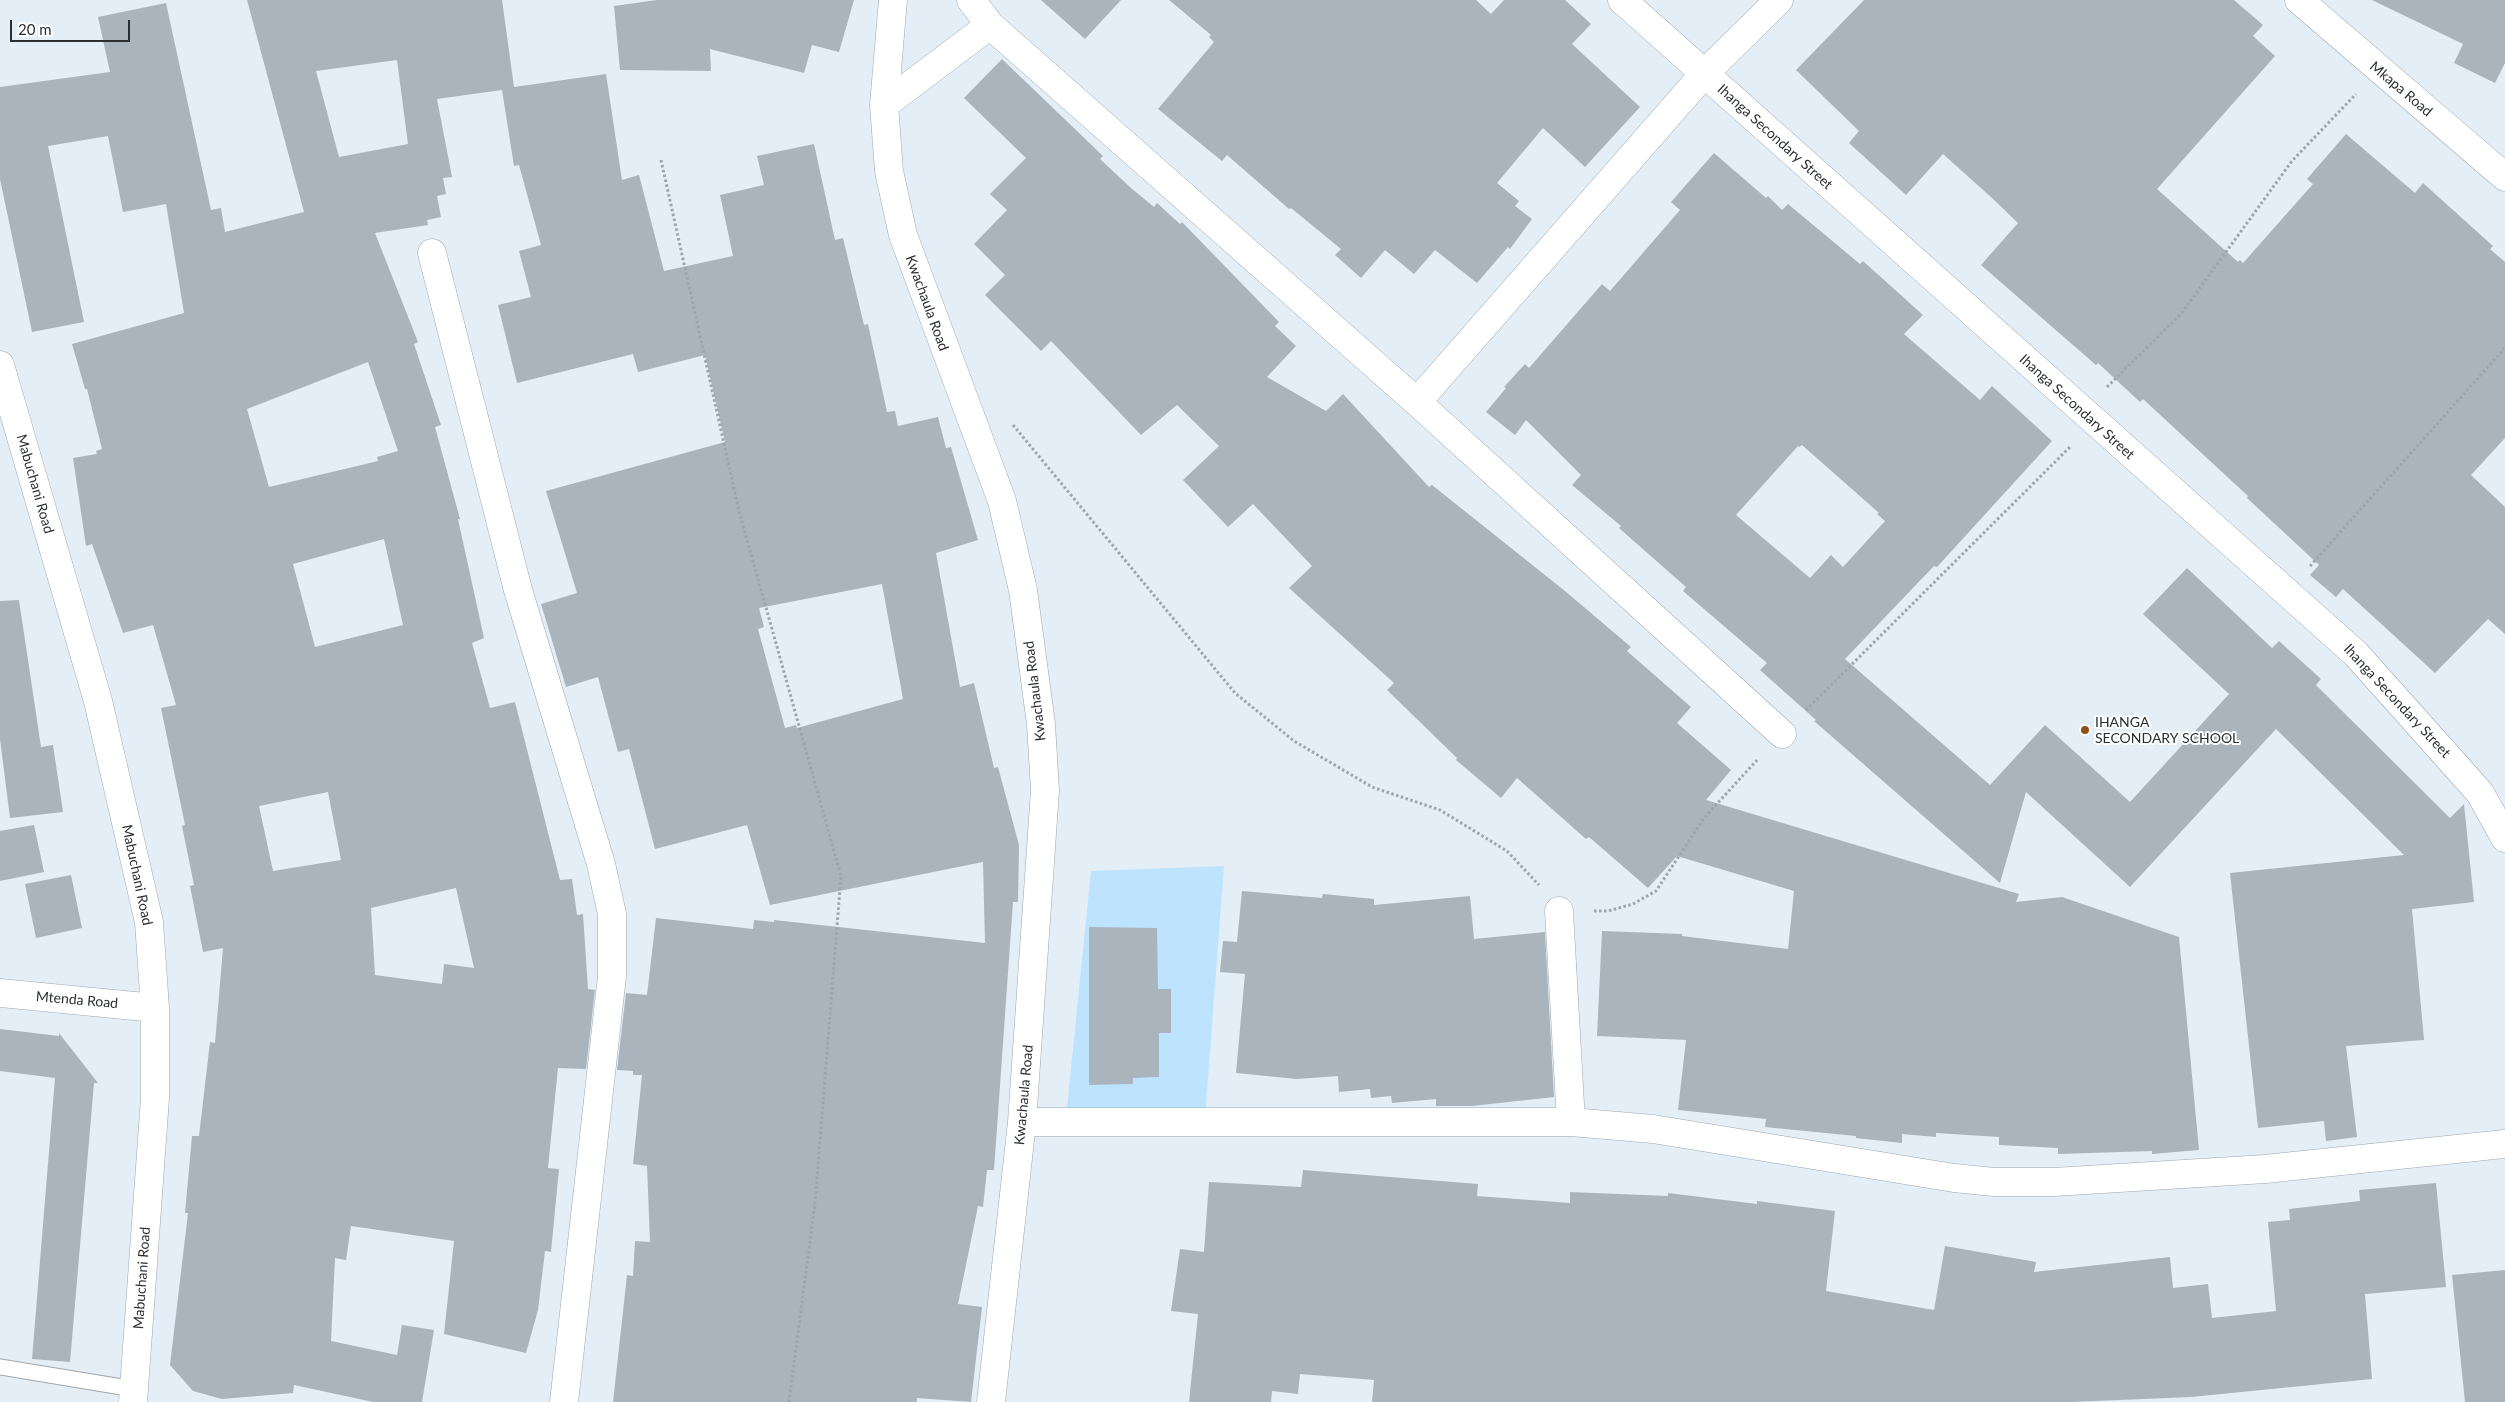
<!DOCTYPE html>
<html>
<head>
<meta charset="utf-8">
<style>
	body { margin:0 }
	#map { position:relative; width:2505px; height:1402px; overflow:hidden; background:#e3eef7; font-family:Lato,sans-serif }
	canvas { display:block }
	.scale { position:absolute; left:10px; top:20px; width:120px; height:22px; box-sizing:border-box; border:2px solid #2b2f32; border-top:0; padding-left:6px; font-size:15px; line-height:18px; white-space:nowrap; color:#2b2f32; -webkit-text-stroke:4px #fff; paint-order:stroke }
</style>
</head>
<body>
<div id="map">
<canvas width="2505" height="1402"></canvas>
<div class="scale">20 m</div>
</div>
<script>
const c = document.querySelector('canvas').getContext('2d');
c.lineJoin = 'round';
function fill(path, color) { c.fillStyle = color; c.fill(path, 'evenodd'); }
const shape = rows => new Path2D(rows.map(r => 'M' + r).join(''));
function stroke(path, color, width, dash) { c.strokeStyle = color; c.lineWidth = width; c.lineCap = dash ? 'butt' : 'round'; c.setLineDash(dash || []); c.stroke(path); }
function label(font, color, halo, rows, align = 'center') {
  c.font = font + ' Lato,sans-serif'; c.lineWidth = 4; c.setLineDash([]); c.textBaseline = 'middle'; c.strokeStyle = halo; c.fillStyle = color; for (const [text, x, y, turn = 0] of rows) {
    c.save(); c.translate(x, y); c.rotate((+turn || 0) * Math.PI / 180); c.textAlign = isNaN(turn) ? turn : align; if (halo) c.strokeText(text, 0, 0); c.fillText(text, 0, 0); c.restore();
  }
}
fill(shape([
	[1224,866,1205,1119,1066,1118,1091,871]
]), '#bee3ff');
fill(shape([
	[247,0,502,0,514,87,606,74,622,180,639,175,664,271,733,256,720,195,764,185,757,156,814,144,835,240,843,238,864,325,868,324,887,412,895,411,898,426,938,417,946,448,951,447,978,540,936,553,960,687,974,683,994,768,998,767,1019,845,1018,902,1013,902,994,1170,987,1170,983,1207,978,1206,958,1304,982,1307,971,1402,917,1398,917,1402,613,1402,627,1275,633,1276,635,1241,650,1242,647,1166,633,1164,642,1075,633,1075,633,1071,617,1070,626,993,647,995,656,918,753,929,754,920,774,922,774,920,985,943,983,862,770,905,747,825,655,849,629,749,618,752,598,677,566,687,541,604,577,593,546,491,725,442,705,355,638,372,633,354,517,383,498,305,531,297,519,251,541,245,519,165,514,166,502,90,437,99,452,177,443,178,446,194,437,196,441,217,427,220,428,225,375,233,418,342,414,344,441,425,435,427,460,519,458,519,484,638,472,643,490,708,515,702,560,880,572,879,577,915,583,914,588,989,595,990,586,1069,558,1068,548,1168,559,1169,551,1252,545,1251,538,1310,526,1353,444,1334,454,1241,351,1226,346,1260,335,1258,331,1341,397,1355,402,1325,434,1330,422,1402,373,1402,294,1385,293,1393,222,1399,193,1391,170,1365,188,1213,185,1213,192,1136,199,1136,210,1042,215,1043,223,948,203,952,190,886,194,885,182,826,185,825,161,708,176,705,153,625,123,633,92,544,86,546,73,458,97,454,96,451,102,449,87,389,85,389,72,344,184,313,166,204,123,212,108,136,48,146,84,322,32,332,0,179,0,87,110,72,98,17,166,3,211,210,221,208,225,232,304,212],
	[397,60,408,144,339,157,316,71],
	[368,362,398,451,377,457,378,461,269,487,247,409],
	[384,539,403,625,315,647,293,564],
	[882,584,903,699,797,728,796,725,785,728,758,629,764,627,759,608],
	[328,792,341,860,273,871,259,806],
	[456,888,474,968,444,964,442,984,375,975,371,908],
	[657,0,854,0,839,52,812,45,804,73,710,49,711,71,620,70,614,6],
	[1041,0,1121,0,1085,39],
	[1169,0,1476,0,1491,14,1504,0,1565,0,1591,24,1572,44,1640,107,1585,167,1543,128,1497,183,1519,201,1515,206,1532,219,1510,249,1508,247,1477,283,1435,250,1414,274,1385,250,1361,278,1335,255,1341,249,1291,208,1289,209,1227,155,1222,161,1158,109,1214,42,1209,37,1211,35],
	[1864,0,2234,0,2263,25,2253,36,2275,56,2157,189,2238,262,2240,260,2243,263,2313,184,2307,179,2346,134,2415,193,2423,183,2493,246,2490,249,2505,262,2505,438,2471,475,2505,507,2505,634,2488,619,2435,673,2343,589,2336,597,2310,575,2319,565,2247,498,2248,496,2143,399,2140,402,2098,363,2096,365,1981,265,2018,223,1992,198,1943,154,1906,195,1849,143,1859,131,1796,70],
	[2372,0,2505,0,2505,63,2495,83,2454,63,2463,44],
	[1002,59,1103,156,1100,159,1131,188,1154,207,1157,203,1180,224,1182,222,1279,322,1275,326,1296,346,1267,377,1326,411,1343,394,1429,487,1432,485,1565,591,1631,647,1627,651,1691,707,1677,723,1731,770,1706,800,2019,894,2016,902,2062,897,2179,937,2199,1150,2152,1154,2152,1151,2058,1154,2058,1148,1999,1145,1999,1137,1936,1133,1936,1137,1902,1134,1902,1143,1856,1138,1856,1136,1765,1127,1766,1119,1678,1110,1686,1040,1597,1036,1602,931,1682,934,1682,936,1788,949,1794,891,1677,856,1648,888,1589,837,1586,839,1517,778,1501,798,1456,760,1457,758,1387,690,1394,683,1289,588,1312,566,1253,504,1228,527,1183,480,1219,446,1177,405,1141,435,1051,341,1041,351,985,295,1005,275,974,244,1007,210,990,194,1026,158,964,98],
	[1714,153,1766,198,1768,196,1782,210,1788,204,1860,264,1863,261,1923,315,1904,334,1980,400,1992,386,2052,441,1937,567,1934,566,1845,659,1990,785,2045,725,2130,802,2229,694,2143,614,2187,568,2272,648,2279,641,2321,679,2316,685,2450,818,2464,804,2474,902,2412,909,2424,1040,2346,1046,2357,1137,2326,1141,2324,1121,2258,1128,2230,873,2404,855,2276,729,2130,887,2026,792,2000,883,1814,721,1816,720,1760,670,1767,663,1683,591,1686,587,1619,528,1621,526,1572,485,1581,475,1526,420,1515,435,1486,412,1506,388,1504,387,1525,364,1529,368,1602,284,1610,291,1680,210,1671,202],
	[1802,445,1879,513,1877,514,1885,521,1843,567,1831,555,1810,578,1736,515,1798,446,1799,447],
	[19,600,41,747,53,745,63,812,10,818,0,739,0,601],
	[34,825,44,872,0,881,0,831],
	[71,875,82,928,36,938,25,884],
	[1242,891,1322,898,1323,894,1374,899,1374,905,1470,896,1474,939,1545,932,1554,1097,1472,1106,1436,1106,1436,1099,1392,1103,1391,1096,1371,1098,1370,1089,1339,1092,1338,1076,1297,1079,1236,1073,1245,974,1220,972,1223,941,1237,942],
	[1089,927,1157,928,1158,989,1171,989,1171,1033,1159,1033,1159,1077,1133,1078,1133,1084,1089,1085],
	[0,1029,59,1036,59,1033,98,1083,94,1083,70,1362,32,1359,55,1078,0,1071],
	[1303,1170,1478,1184,1477,1196,1570,1203,1570,1192,1668,1196,1668,1193,1757,1204,1757,1201,1835,1211,1826,1291,1934,1310,1945,1246,2036,1262,2034,1272,2170,1257,2173,1288,2208,1284,2212,1318,2276,1311,2268,1222,2290,1220,2289,1209,2360,1201,2359,1190,2436,1183,2446,1287,2365,1294,2372,1379,2191,1397,2071,1402,1372,1402,1374,1380,1300,1374,1298,1394,1272,1391,1271,1402,1189,1402,1198,1314,1171,1311,1180,1249,1204,1252,1209,1182,1301,1187],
	[2505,1270,2505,1402,2465,1402,2452,1275]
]), '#a9b4bc');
const lane = shape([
	[0,1367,134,1389]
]);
const street = shape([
	[893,0,884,105,889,171,903,235,1002,501,1023,590,1041,724,1045,790,1022,1122,991,1402],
	[971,0,990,25,1417,402,1782,734],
	[1622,0,2356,654,2480,793,2505,838],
	[2299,0,2505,177],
	[884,105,990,25],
	[432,253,518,590,601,864,612,914,612,976,564,1402],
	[0,365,98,701,149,922,155,1008,155,1098,133,1402],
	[1417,402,1704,74,1779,0],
	[1559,911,1571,1122],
	[0,993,155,1008],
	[1022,1122,1571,1122,1653,1129,1954,1178,1994,1182,2054,1182,2265,1169,2505,1144]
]);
stroke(lane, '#9ca7af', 17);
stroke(street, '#9ca7af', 29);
stroke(shape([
	[661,160,739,511,841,876,815,1203,789,1402],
	[2107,387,2181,314,2292,161,2356,94],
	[1013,425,1235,693,1294,741,1372,787,1440,810,1507,851,1539,885],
	[2310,566,2505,348],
	[1806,710,2071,446],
	[1594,911,1608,911,1633,904,1656,891,1704,818,1758,759]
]), '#9da5ac', 3, [2.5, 2.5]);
stroke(lane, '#fff', 15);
stroke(street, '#fff', 28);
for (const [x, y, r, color] of [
	[2085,730,5,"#8e5212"]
]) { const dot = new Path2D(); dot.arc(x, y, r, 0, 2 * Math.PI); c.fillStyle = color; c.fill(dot); stroke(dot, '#fff', 2); }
label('14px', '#2b2f32', '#fff', [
	["Mkapa Road",2401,89,40],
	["Ihanga Secondary Street",1775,137,42],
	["Kwachaula Road",927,303,70],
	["Ihanga Secondary Street",2077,407,42],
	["Mabuchani Road",35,484,74],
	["Kwachaula Road",1035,691,-97],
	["Ihanga Secondary Street",2397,701,47],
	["Mabuchani Road",137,875,78],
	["Mtenda Road",77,1000,5],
	["Kwachaula Road",1024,1095,-85],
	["Mabuchani Road",142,1278,-86]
]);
label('14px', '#2b2f32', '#fff', [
	["IHANGA",2095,722],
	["SECONDARY SCHOOL",2095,738]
], 'left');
</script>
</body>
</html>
